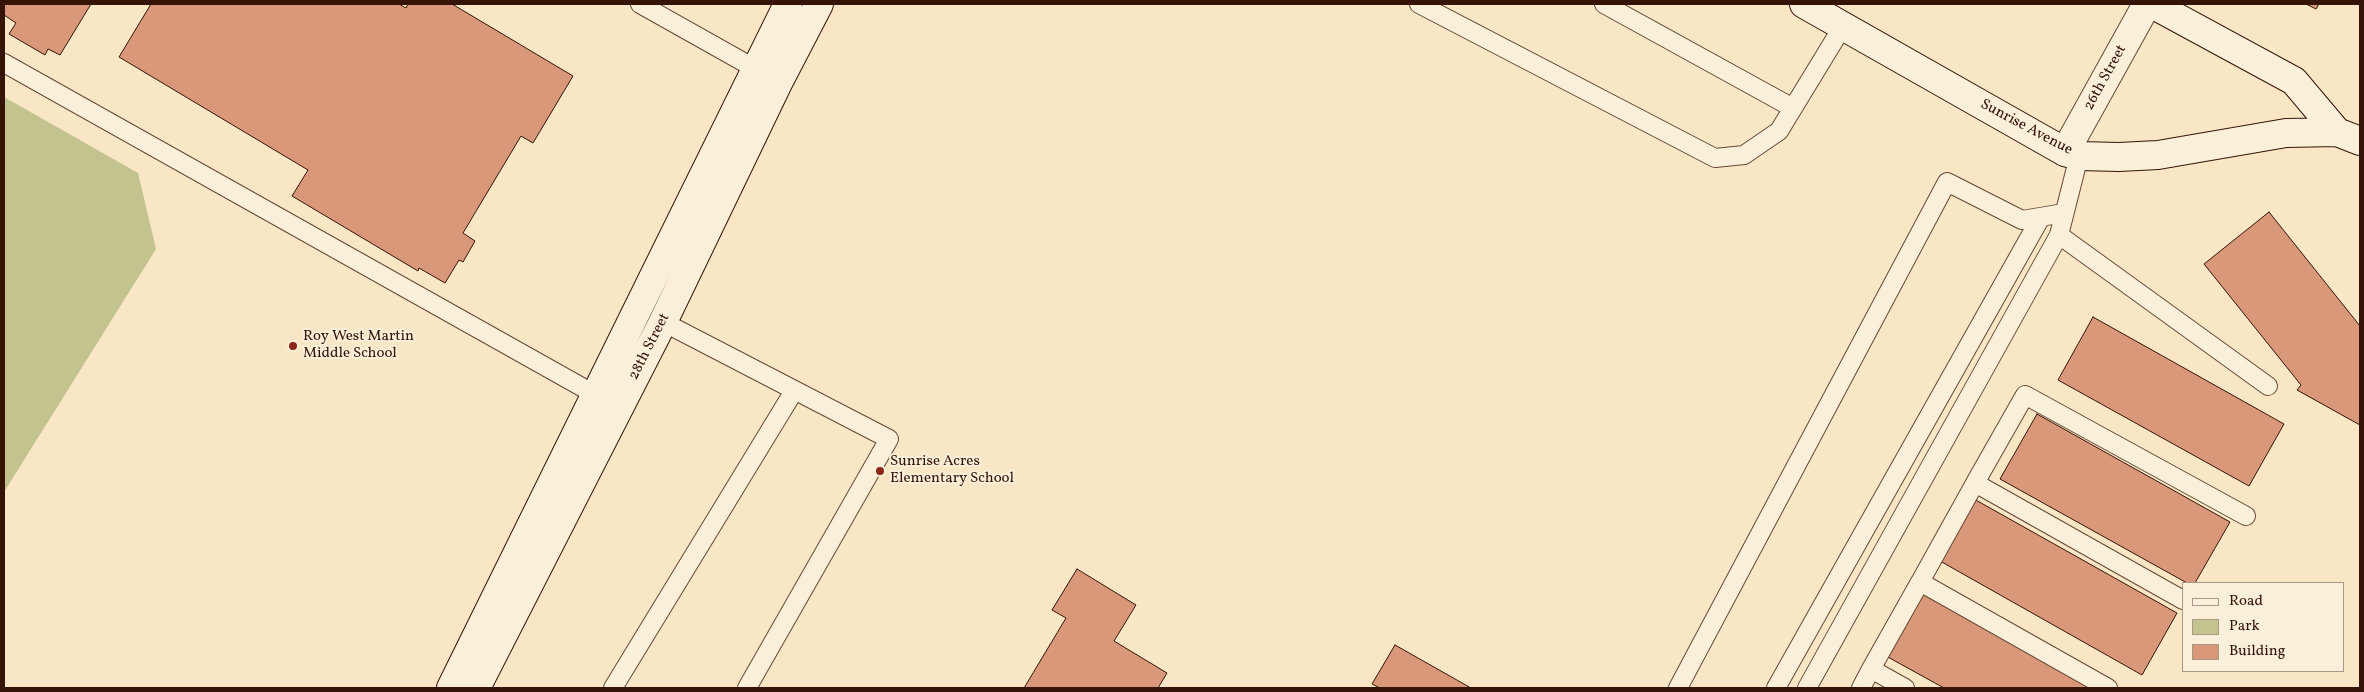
<!DOCTYPE html>
<html>
<head>
<meta charset="utf-8">
<style>
	body { margin:0 }
	#map { position:relative; width:2364px; height:692px; overflow:hidden; background:#f8e6c4; font-family:Vollkorn,serif }
	canvas { display:block }
	.frame { position:absolute; inset:0; border:5px solid #351407; pointer-events:none }
	.legend { position:absolute; left:2182px; top:582px; width:162px; height:90px; box-sizing:border-box; background:#faefd9; border:1px solid #ab9785; margin:0; padding:6px 9px; list-style:none; font-size:15px; color:#351407 }
	.legend li { display:flex; align-items:center; gap:10px; height:25px }
	.legend b { width:25px; border:1px solid #ab9785 }
</style>
</head>
<body>
<div id="map">
<canvas width="2364" height="692"></canvas>
<div class="frame"></div>
<ul class="legend">
<li><b style="height:6px;background:#faefd9"></b>Road</li>
<li><b style="height:14px;background:#c3c390"></b>Park</li>
<li><b style="height:14px;background:#d9987a"></b>Building</li>
</ul>
</div>
<script>
const c = document.querySelector('canvas').getContext('2d');
c.lineJoin = 'round';
function fill(path, color) { c.fillStyle = color; c.fill(path, 'evenodd'); }
const shape = rows => new Path2D(rows.map(r => 'M' + r).join(''));
function stroke(path, color, width, dash) { c.strokeStyle = color; c.lineWidth = width; c.lineCap = dash ? 'butt' : 'round'; c.setLineDash(dash || []); c.stroke(path); }
function label(font, color, halo, rows, align = 'center') {
  c.font = font + ' Vollkorn,serif'; c.lineWidth = 4; c.setLineDash([]); c.textBaseline = 'middle'; c.strokeStyle = halo; c.fillStyle = color; for (const [text, x, y, turn = 0] of rows) {
    c.save(); c.translate(x, y); c.rotate((+turn || 0) * Math.PI / 180); c.textAlign = isNaN(turn) ? turn : align; if (halo) c.strokeText(text, 0, 0); c.fillText(text, 0, 0); c.restore();
  }
}
fill(shape([
	[4,97,138,173,156,249,4,492]
]), '#c3c390');
const building = shape([
	[4,4,91,4,60,55,48,49,45,55,9,34,16,23,4,15,4,4],
	[151,4,399,4,406,8,408,4,452,4,573,76,533,143,521,136,463,233,475,241,463,262,459,260,445,283,419,268,418,271,292,196,308,170,119,57,151,4],
	[2306,4,2319,4,2316,9,2306,4],
	[2269,212,2360,326,2360,425,2297,390,2301,385,2204,264,2269,212],
	[2093,317,2284,424,2249,486,2058,380,2093,317],
	[2037,414,2230,522,2195,583,2187,583,2000,479,2037,414],
	[1974,499,2177,613,2142,675,1940,561,1974,499],
	[1077,569,1136,605,1114,641,1167,673,1158,688,1024,688,1066,618,1052,610,1077,569],
	[1921,593,2091,688,1944,688,1886,656,1921,593],
	[1395,645,1471,688,1380,688,1372,684,1395,645]
]);
fill(building, '#d9987a');
stroke(building, '#351407', 1);
const lane = shape([
	[640,4,754,68],
	[1419,4,1715,158,1744,155,1779,131,1843,26],
	[1604,4,1793,108],
	[4,63,596,395],
	[2079,156,2059,235,2268,386],
	[663,322,889,439,747,688],
	[1975,483,2025,395,2246,516],
	[1920,582,1975,483,2183,600],
	[1871,669,1920,582,2108,688],
	[613,688,794,391],
	[1678,688,1947,182,2022,220,2064,213],
	[1776,688,2041,217],
	[1807,688,2059,235],
	[1861,688,1871,669,1905,688]
]);
const street = shape([
	[2065,152,2147,4]
]);
const secondary = shape([
	[1804,4,2065,152,2079,156,2119,157,2158,155,2286,133,2337,132,2360,141],
	[2152,4,2294,81,2337,132],
	[451,688,788,4],
	[476,688,663,322,779,81,819,4]
]);
stroke(lane, '#664836', 20);
stroke(street, '#664836', 30);
stroke(secondary, '#351407', 30);
stroke(lane, '#faefd9', 18);
stroke(street, '#faefd9', 28);
stroke(secondary, '#faefd9', 28);
for (const [x, y, r, color] of [
	[293,346,5,"#8f2418"],
	[880,471,5,"#8f2418"]
]) { const dot = new Path2D(); dot.arc(x, y, r, 0, 2 * Math.PI); c.fillStyle = color; c.fill(dot); stroke(dot, '#faefd9', 2); }
label('15px', '#351407', '#faefd9', [
	["26th Street",2106,78,-61],
	["Sunrise Avenue",2026,128,28],
	["28th Street",650,347,-63]
]);
label('15px', '#351407', '#faefd9', [
	["Roy West Martin",303,337],
	["Middle School",303,354],
	["Sunrise Acres",890,462],
	["Elementary School",890,479]
], 'left');
</script>
</body>
</html>
